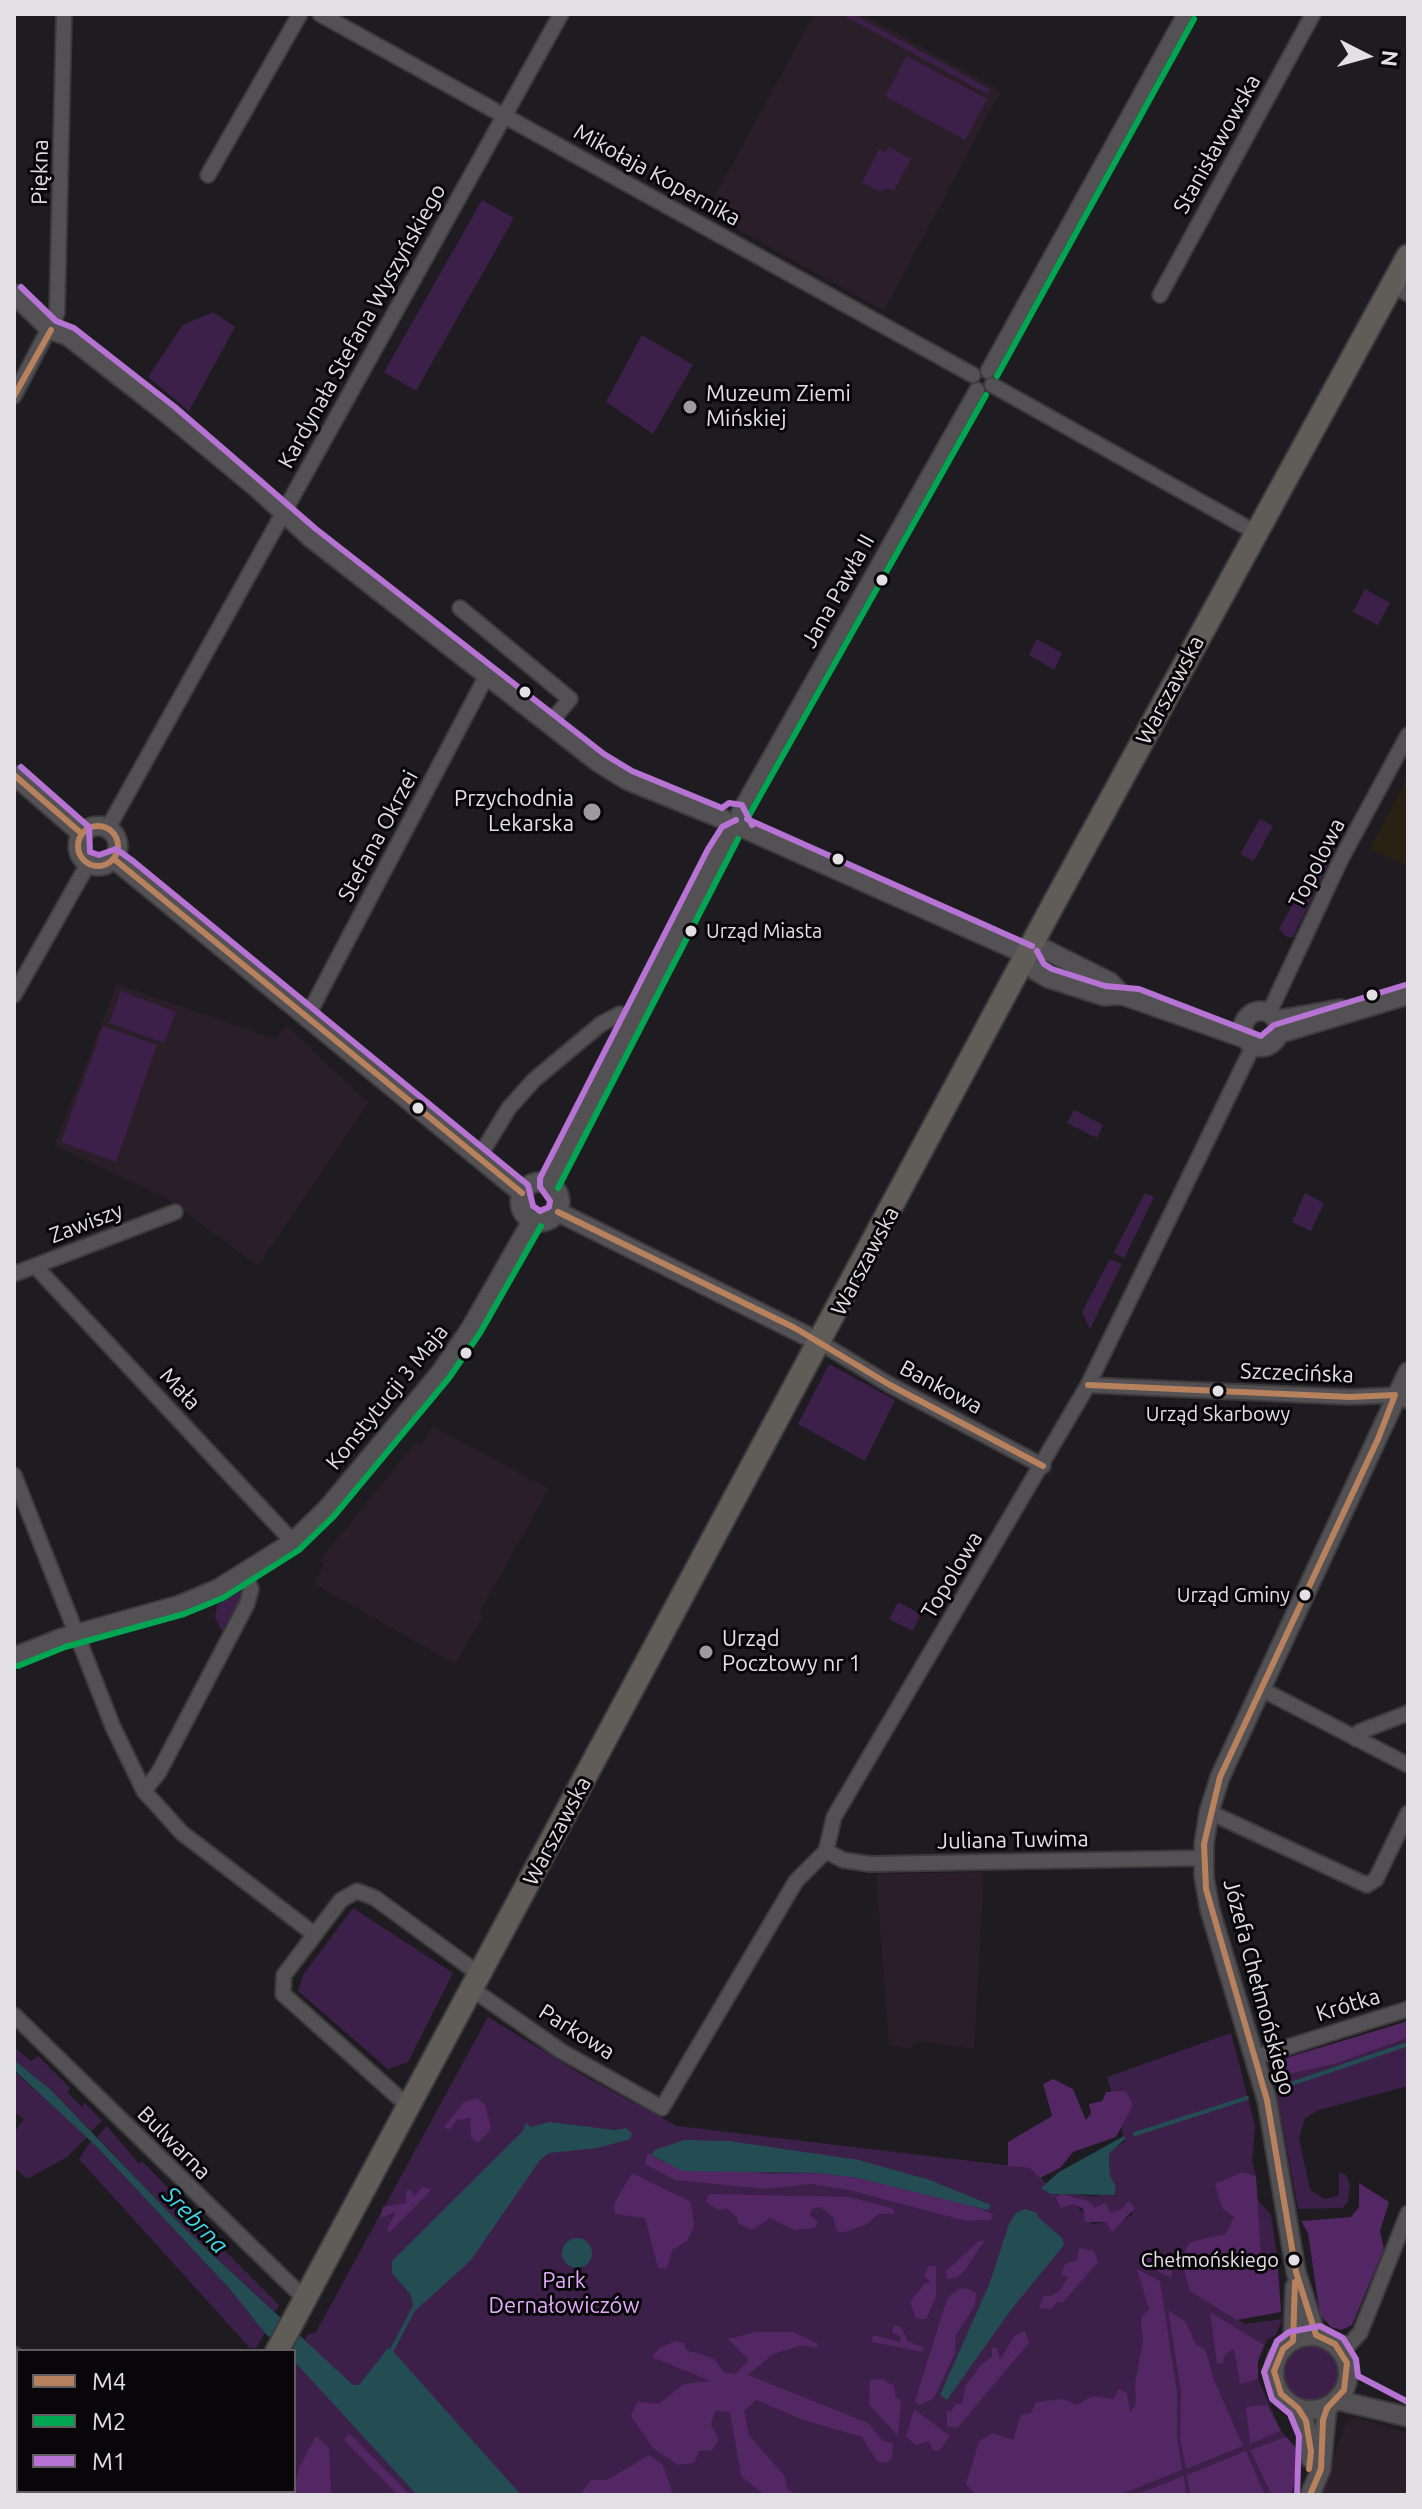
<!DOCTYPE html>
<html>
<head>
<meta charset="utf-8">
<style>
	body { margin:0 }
	#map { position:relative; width:1422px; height:2509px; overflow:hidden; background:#1e1c20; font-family:Ubuntu,sans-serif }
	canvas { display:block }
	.frame { position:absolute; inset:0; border:16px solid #e3e0e5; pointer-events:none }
	.legend { position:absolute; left:16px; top:2349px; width:280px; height:144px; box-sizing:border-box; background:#080609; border:2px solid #605d61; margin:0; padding:10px 14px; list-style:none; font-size:24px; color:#e3e0e5 }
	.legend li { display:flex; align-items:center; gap:16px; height:40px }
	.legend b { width:40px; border:2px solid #605d61 }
	.north { position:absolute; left:1326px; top:16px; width:80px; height:80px; -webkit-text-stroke:6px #080609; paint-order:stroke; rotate:96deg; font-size:22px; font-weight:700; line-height:32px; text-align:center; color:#e3e0e5 }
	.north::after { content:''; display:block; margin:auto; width:28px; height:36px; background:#e3e0e5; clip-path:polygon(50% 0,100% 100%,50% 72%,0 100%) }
</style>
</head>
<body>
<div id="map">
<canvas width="1422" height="2509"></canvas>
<div class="frame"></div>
<ul class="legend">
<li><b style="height:10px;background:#b6815c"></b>M4</li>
<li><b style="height:10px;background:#00a651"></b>M2</li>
<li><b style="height:10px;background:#b673d3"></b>M1</li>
</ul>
<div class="north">N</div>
</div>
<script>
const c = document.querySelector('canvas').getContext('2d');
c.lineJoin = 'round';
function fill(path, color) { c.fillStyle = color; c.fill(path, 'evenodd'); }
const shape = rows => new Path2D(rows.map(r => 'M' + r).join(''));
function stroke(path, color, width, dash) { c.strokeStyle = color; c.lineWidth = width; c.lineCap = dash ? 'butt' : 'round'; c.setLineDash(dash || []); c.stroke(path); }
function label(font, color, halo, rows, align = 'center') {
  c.font = font + ' Ubuntu,sans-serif'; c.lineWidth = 6; c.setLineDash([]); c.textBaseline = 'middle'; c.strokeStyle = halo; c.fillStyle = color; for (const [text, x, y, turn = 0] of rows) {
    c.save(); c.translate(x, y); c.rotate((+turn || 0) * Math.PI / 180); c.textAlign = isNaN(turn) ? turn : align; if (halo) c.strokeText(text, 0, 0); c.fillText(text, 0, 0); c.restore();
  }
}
fill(shape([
	[1408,777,1408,866,1369,849]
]), '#292114');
fill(shape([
	[814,14,862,14,1001,91,884,311,706,212],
	[117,984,275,1039,287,1025,368,1103,258,1266,165,1197,54,1146],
	[433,1426,549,1489,479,1613,483,1616,455,1664,314,1584,324,1564,320,1560,416,1442,422,1445],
	[984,1872,974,2049,917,2041,910,2049,889,2045,876,1874],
	[1355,2417,1408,2433,1408,2495,1320,2495,1346,2422]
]), '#2a1e29');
fill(shape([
	[853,14,990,89,987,94,843,15],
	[907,56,987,99,965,140,885,96],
	[889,147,911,159,894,191,887,188,881,192,862,182,879,149,885,153],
	[482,200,514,218,416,391,384,372],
	[213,312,235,327,189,411,148,377,183,325],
	[642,335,693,365,653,434,606,402],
	[1365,589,1390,603,1378,625,1353,612],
	[1037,639,1062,653,1054,670,1029,655],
	[1260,819,1273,826,1254,861,1240,854],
	[1328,841,1336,848,1293,937,1287,937,1279,929],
	[121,991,176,1012,164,1043,109,1023],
	[103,1026,157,1045,116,1162,61,1142],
	[1074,1110,1103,1125,1097,1138,1067,1123],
	[1145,1193,1154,1197,1124,1259,1114,1252],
	[1305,1193,1324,1203,1311,1231,1292,1222],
	[1110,1259,1122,1264,1090,1329,1082,1312],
	[829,1364,895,1400,865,1461,798,1424],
	[241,1591,244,1594,222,1631,215,1617,217,1605],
	[898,1602,921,1614,913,1631,889,1619],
	[353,1908,453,1973,408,2062,388,2069,298,1991,303,1975],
	[488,2017,586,2077,677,2126,1030,2168,1056,2192,1096,2197,1116,2186,1110,2176,1109,2153,1125,2141,1107,2077,1231,2033,1255,2126,1252,2161,1256,2176,1243,2172,1234,2217,1225,2234,1217,2237,1190,2289,1245,2324,1282,2319,1276,2335,1268,2339,1258,2361,1258,2379,1281,2431,1299,2451,1292,2495,224,2495,227,2491,294,2491,294,2361,297,2363,309,2344,305,2340,307,2335,316,2332],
	[1070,2197,1110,2212,1120,2210,1126,2204,1133,2214,1126,2219,1092,2224],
	[1408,2038,1408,2086,1319,2110,1305,2118,1299,2138,1310,2190,1325,2199,1339,2196,1339,2172,1346,2175,1350,2185,1348,2202,1342,2208,1298,2209,1272,2067,1275,2063,1282,2061,1280,2068,1285,2075,1335,2064],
	[14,2047,31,2061,38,2056,70,2088,67,2092,82,2107,85,2103,102,2121,91,2131,50,2089,14,2060],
	[14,2071,87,2137,67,2157,31,2177,26,2178,14,2167,14,2132,24,2119,14,2112],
	[107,2126,139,2164,142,2161,181,2201,178,2204,279,2305,275,2312,185,2229,97,2137],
	[91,2141,229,2288,265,2333,256,2348,250,2348,239,2336,79,2159],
	[1256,2185,1258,2200,1271,2215,1277,2255,1261,2254],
	'1284 2374a28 28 0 1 1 56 0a28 28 0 1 1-56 0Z',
	[18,2387,18,2491,147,2491,151,2495,14,2495,14,2391]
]), '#3d2049');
fill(shape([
	[1408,2021,1408,2038,1335,2064,1285,2075,1280,2068,1282,2061,1289,2057],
	[1053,2079,1073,2089,1086,2120,1091,2113,1089,2104,1102,2101,1106,2092,1126,2091,1133,2105,1116,2137,1073,2152,1060,2168,1040,2178,1030,2168,1008,2166,1008,2142,1052,2116,1043,2084],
	[476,2098,485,2104,491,2129,478,2143,471,2138,470,2118,457,2120,449,2130,444,2127,464,2102],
	[648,2153,663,2162,771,2174,820,2173,858,2178,968,2204,993,2214,990,2220,966,2221,849,2190,810,2184,767,2189,675,2180,645,2164],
	[1243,2172,1256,2176,1261,2254,1277,2255,1281,2312,1237,2320,1190,2291,1184,2270,1184,2253,1190,2242,1225,2234,1234,2217,1222,2208,1215,2184],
	[632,2173,691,2202,694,2226,687,2241,672,2250,667,2269,658,2268,645,2218,615,2214,614,2204],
	[1359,2183,1389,2202,1380,2231,1384,2249,1352,2325,1341,2330,1331,2327,1320,2315,1308,2233,1301,2221,1351,2217,1359,2207],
	[422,2187,432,2189,390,2232,387,2229,396,2212,380,2218,383,2207,406,2203,406,2192,411,2189,414,2196],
	[709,2194,849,2197,894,2209,894,2214,878,2214,867,2224,842,2233,836,2230,834,2218,821,2207,812,2209,810,2215,818,2222,814,2228,794,2230,770,2218,752,2230,738,2223,737,2217,726,2208,719,2210,710,2205,706,2201],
	[1062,2194,1087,2201,1095,2207,1106,2203,1110,2212,1120,2210,1129,2201,1135,2208,1112,2232,1106,2222,1085,2222,1083,2209,1074,2204,1061,2208,1056,2197],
	[979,2241,984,2241,965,2270,958,2277,947,2279,946,2271],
	[1079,2248,1094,2251,1098,2262,1063,2302,1057,2302,1051,2309,1039,2308,1044,2295,1051,2296,1060,2291,1068,2277,1061,2275,1065,2264,1077,2260],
	[1160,2255,1169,2257,1173,2264,1171,2278,1139,2261,1144,2256],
	[929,2266,936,2266,936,2297,926,2319,916,2318,910,2302,925,2283,931,2283,924,2275],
	[1137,2269,1160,2281,1177,2392,1177,2436,1182,2470,1119,2495,976,2495,966,2484,979,2442,992,2433,1013,2440,1021,2415,1031,2413,1036,2402,1062,2399,1077,2405,1093,2396,1114,2399,1118,2389,1127,2393,1130,2412,1136,2404,1135,2383,1143,2342,1141,2318,1149,2309],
	[965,2288,976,2293,975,2305,956,2335,955,2353,934,2398,920,2405,915,2401,947,2299,958,2289],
	[1168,2310,1186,2322,1196,2345,1205,2349,1214,2380,1243,2446,1186,2469,1180,2439,1181,2391],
	[1210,2312,1264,2345,1258,2361,1258,2379,1240,2384,1234,2349,1225,2354,1223,2363,1217,2364],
	[894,2325,902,2328,907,2341,924,2348,923,2352,872,2342,873,2335,900,2342,901,2337,892,2332],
	[1025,2331,1029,2343,957,2428,947,2426,947,2410,950,2412,956,2404,962,2404,966,2385,981,2365,992,2357,992,2347,997,2348,1000,2360,1014,2336],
	[756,2332,793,2332,819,2344,816,2348,802,2345,773,2354,748,2375,868,2423,883,2441,893,2444,892,2457,887,2463,877,2461,862,2437,804,2420,756,2400,744,2411,749,2435,785,2477,787,2488,796,2495,765,2495,741,2476,730,2412,715,2411,711,2425,719,2440,712,2450,699,2451,694,2463,678,2465,653,2448,631,2416,637,2402,659,2404,684,2384,711,2381,652,2357,659,2348,675,2341,684,2343,686,2350,713,2358,724,2372,735,2374,749,2360,728,2339],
	[882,2379,894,2386,896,2398,901,2400,898,2436,869,2404,870,2380],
	[1267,2405,1281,2431,1250,2444,1246,2407],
	[914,2409,950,2436,939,2451,933,2450,929,2441,916,2445,906,2437],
	[349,2433,410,2495,398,2495,344,2440],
	[316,2436,329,2448,331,2495,286,2495,294,2491,299,2467],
	[1286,2437,1299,2451,1292,2495,1272,2495,1250,2450],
	[1246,2451,1265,2495,1190,2495,1187,2475],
	[649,2455,663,2465,673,2495,580,2495,591,2480,607,2480],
	[1184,2476,1186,2495,1136,2495,1183,2476]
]), '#532664');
fill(shape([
	[14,2060,50,2089,185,2229,353,2385,359,2385,388,2348,392,2350,521,2495,417,2495,294,2361,294,2351,284,2351,265,2333,229,2288,95,2145,14,2070],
	[549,2122,615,2130,626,2128,632,2134,630,2139,598,2148,549,2153,540,2160,471,2260,415,2311,410,2294,392,2273,392,2261,523,2131,526,2123,531,2127],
	[1124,2136,1125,2139,1109,2154,1110,2176,1116,2186,1114,2195,1051,2194,1041,2188,1059,2172],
	[684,2140,729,2141,859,2160,930,2180,991,2205,988,2210,858,2178,820,2173,683,2171,651,2155,655,2150],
	[1025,2209,1037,2213,1038,2217,1062,2238,1064,2245,1010,2311,947,2400,940,2395,989,2285,1009,2224,1016,2213],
	'562 2253a15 15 0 1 1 30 0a15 15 0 1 1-30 0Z'
]), '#234d53');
stroke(shape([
	[1279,2088,1408,2044],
	[1135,2134,1247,2098],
	[392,2350,416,2304]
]), '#234d53', 4);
const minor = shape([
	[320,14,973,375],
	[208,175,300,14],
	[1392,285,1408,294],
	[1160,295,1313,14],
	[988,371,1185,14],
	[992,385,1255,532],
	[14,396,57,313,64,14],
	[460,608,570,699,549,724],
	[738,814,977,390],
	[108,828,561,14],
	[14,995,88,864],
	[1269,1013,1341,859,1408,735],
	[307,1017,487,675],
	[479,1157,509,1108,534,1080,601,1024,620,1014,633,1017],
	[35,1266,293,1542],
	[14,1274,175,1212],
	[821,1343,890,1385,1043,1466],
	[1088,1385,1350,1397,1395,1395,1408,1401],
	[14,1475,113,1727,144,1791,182,1833,314,1934],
	[1261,1689,1408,1765],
	[1356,1739,1359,1732,1408,1713],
	[144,1791,159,1772,247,1604,251,1589,245,1574],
	[1209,1812,1367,1885,1376,1879,1408,1813],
	[826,1851,843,1860,870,1864,1203,1858],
	[472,1989,561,2051,662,2108,796,1881,826,1851,834,1817,1088,1385,1253,1046],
	[14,2015,305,2299],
	[1256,2057,1408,2009],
	[408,2106,283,1994,284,1975,341,1900,357,1891,375,1898,479,1974],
	[1342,2352,1360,2333,1408,2213],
	[14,2354,18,2357]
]);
const tertiary = shape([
	[14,294,51,330,68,336,169,415,256,487,310,537,598,762,627,780,723,819],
	[14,775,81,833],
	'78 846a20 20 0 1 1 40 0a20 20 0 1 1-40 0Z',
	[743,828,1028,955],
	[114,859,522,1193],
	[1028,955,1036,971,1048,978,1104,996,1122,995,1244,1038],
	[1028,955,1046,950,1110,982,1122,995],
	'1243 1029a18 18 0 1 1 36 0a18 18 0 1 1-36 0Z',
	[1277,1020,1340,1009],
	[1278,1034,1408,995],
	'520 1202a20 20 0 1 1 40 0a20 20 0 1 1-40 0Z',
	[549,1183,729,834],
	[558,1212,821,1343],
	[14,1657,62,1638,180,1605,218,1589,293,1542,326,1510,441,1372,471,1328,532,1221],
	[1316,2335,1296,2272,1267,2100,1210,1910,1204,1877,1204,1844,1209,1812,1220,1777,1408,1372],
	'1274 2373a37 37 0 1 1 74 0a37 37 0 1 1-74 0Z',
	[1293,2341,1295,2287],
	[1337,2400,1408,2417],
	[1298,2408,1309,2434,1311,2459],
	[1310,2495,1321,2469,1327,2408]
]);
const primary = shape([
	[277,2351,1054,903,1408,256],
	[198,2495,200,2491]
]);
stroke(minor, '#3c3a3d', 18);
stroke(tertiary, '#3c3a3d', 22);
stroke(primary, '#3c3a3d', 26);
stroke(minor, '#545155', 14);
stroke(tertiary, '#545155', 18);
stroke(primary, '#605c57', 22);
stroke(shape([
	[14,396,51,330],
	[14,775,81,833],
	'78 846a20 20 0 1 1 40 0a20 20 0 1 1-40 0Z',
	[114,859,522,1193],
	[558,1212,795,1328,890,1385,1043,1466],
	[1088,1385,1350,1397,1395,1395],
	[1295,2282,1293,2341,1283,2349,1274,2371,1281,2394,1298,2408,1306,2421,1311,2452,1309,2469],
	[1310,2495,1321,2469,1323,2420,1327,2408,1344,2390,1347,2363,1335,2344,1316,2335,1296,2272,1267,2100,1206,1889,1204,1844,1220,1777,1378,1439,1395,1395]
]), '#b6815c', 6);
stroke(shape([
	[997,376,1194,19],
	[747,819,986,395],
	[558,1188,738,839],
	[18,1666,65,1647,184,1614,223,1598,299,1550,334,1516,449,1378,480,1333,541,1226]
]), '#00a651', 6);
stroke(shape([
	[21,287,56,321,74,328,175,407,316,529,604,754,632,771,722,808,729,803,742,805,752,825],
	[21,767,89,827,90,852,99,855,116,849,133,861,528,1185,533,1206,540,1211,549,1207,550,1201,540,1187,540,1178,708,849,722,827,736,820],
	[747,819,1032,946],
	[1037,951,1044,964,1052,969,1105,986,1139,989,1261,1036,1274,1025,1405,985],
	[1297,2495,1299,2436,1290,2414,1272,2399,1264,2372,1277,2341,1289,2332,1320,2326,1343,2338,1356,2359,1358,2376,1408,2402]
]), '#b673d3', 6);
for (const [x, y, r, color] of [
	[690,407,8,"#9e9ba0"],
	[882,580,7,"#e3e0e5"],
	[525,692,7,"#e3e0e5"],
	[592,812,10,"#9e9ba0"],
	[838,859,7,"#e3e0e5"],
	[691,931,7,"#e3e0e5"],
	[1372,995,7,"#e3e0e5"],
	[418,1108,7,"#e3e0e5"],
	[466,1353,7,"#e3e0e5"],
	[1218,1391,7,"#e3e0e5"],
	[1305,1595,7,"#e3e0e5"],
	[706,1652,8,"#9e9ba0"],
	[1294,2260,7,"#e3e0e5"]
]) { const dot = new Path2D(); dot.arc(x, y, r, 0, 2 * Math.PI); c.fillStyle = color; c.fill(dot); stroke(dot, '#080609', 3); }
label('20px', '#e3e0e5', '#080609', [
	["Urząd Miasta",706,931,"left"],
	["Urząd Skarbowy",1218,1414,"center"],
	["Urząd Gminy",1290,1595],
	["Chełmońskiego",1279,2260]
], 'right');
label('22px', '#e3e0e5', '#080609', [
	["Stanisławowska",1217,144,-61],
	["Piękna",40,172,-89],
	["Mikołaja Kopernika",657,175,29],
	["Kardynała Stefana Wyszyńskiego",362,326,-61],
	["Jana Pawła II",838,591,-61],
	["Warszawska",1170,690,-62],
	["Stefana Okrzei",378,836,-62],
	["Topolowa",1317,863,-63],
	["Zawiszy",86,1223,-21],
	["Warszawska",865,1261,-62],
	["Szczecińska",1297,1373,2],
	["Bankowa",941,1387,28],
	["Mała",180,1389,47],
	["Konstytucji 3 Maja",387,1397,-51],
	["Topolowa",952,1575,-59],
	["Warszawska",557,1831,-62],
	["Juliana Tuwima",1013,1840,-1],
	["Józefa Chełmońskiego",1259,1987,75],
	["Krótka",1348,2005,-17],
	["Parkowa",577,2032,32],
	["Bulwarna",174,2143,45]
]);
label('22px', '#e3e0e5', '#080609', [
	["Muzeum Ziemi",706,394],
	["Mińskiej",706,419],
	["Przychodnia",574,799,"right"],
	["Lekarska",574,824,"right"],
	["Urząd",722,1639],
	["Pocztowy nr 1",722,1664]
], 'left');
label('22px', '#e2aafb', '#080609', [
	["Park",564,2281],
	["Dernałowiczów",564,2306]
]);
label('italic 24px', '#3fd8ea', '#080609', [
	["Srebrna",195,2220,46]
]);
</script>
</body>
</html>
